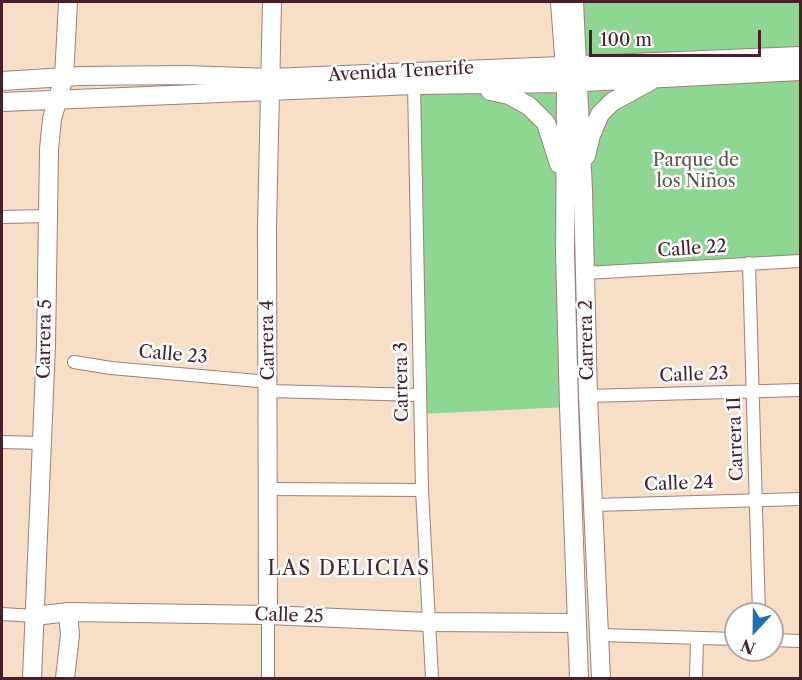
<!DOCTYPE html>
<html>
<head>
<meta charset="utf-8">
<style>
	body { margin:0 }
	#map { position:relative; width:802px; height:680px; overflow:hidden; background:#f6dfc6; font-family:"Libre Caslon Text",serif }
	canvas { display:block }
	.frame { position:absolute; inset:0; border:3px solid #4a1f2b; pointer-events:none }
	.north { position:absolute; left:724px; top:602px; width:60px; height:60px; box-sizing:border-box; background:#fff; border:2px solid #b7a5aa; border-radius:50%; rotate:202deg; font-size:16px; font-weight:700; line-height:24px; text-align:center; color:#4a1f2b }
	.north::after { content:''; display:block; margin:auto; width:21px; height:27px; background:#1f6fb2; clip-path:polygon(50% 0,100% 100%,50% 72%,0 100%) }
	.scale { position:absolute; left:589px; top:30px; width:172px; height:27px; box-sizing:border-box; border:3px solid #4a1f2b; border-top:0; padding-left:8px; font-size:18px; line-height:21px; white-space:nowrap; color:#4a1f2b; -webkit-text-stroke:4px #fff; paint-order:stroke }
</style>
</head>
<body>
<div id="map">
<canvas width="802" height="680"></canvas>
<div class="frame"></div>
<div class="north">N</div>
<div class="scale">100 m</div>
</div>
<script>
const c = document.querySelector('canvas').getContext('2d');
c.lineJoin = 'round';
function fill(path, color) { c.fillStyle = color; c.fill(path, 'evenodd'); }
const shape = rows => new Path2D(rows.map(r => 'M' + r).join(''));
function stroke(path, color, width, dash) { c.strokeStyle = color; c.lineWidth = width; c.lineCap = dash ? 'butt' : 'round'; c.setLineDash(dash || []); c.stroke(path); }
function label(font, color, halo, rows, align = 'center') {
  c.font = font + ' "Libre Caslon Text",serif'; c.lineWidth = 5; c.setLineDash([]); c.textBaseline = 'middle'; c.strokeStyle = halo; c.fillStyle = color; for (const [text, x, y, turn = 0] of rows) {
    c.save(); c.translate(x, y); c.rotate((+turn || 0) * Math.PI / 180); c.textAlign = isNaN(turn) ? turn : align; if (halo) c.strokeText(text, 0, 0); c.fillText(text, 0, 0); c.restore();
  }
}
fill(shape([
	[573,2,800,2,800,53,577,65],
	[800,71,800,260,585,273,577,82],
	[566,83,569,407,420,414,414,85]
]), '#8dd793');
const street = shape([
	[414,85,422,490,432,678],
	[2,217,47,216],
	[749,263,759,614],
	[585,273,800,261],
	[74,362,111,368,269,382],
	[269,391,420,395],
	[588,396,800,390],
	[2,442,42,443],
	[268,489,422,490],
	[594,505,800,499],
	[2,614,35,616],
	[268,615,268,678],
	[600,635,736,639],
	[772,640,800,641],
	[696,678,697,638]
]);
const secondary = shape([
	[560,2,566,83,565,253,569,407,579,678],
	[574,2,583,191,588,396,601,678],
	[2,81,81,76,186,75,271,78,800,56],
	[490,91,509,95,529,106,546,123,559,164],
	[2,102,414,85,566,83,800,71],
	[586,156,591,135,600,114,612,102,652,80],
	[268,615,267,226,272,2],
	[35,616,68,612,268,615,428,622,577,623],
	[32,678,46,345,49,149,52,119,64,77,68,2],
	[65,678,70,635,68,612]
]);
stroke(street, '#a07f78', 14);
stroke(secondary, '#a07f78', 20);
stroke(street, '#fff', 12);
stroke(secondary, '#fff', 18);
label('18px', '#4a1f2b', '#fff', [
	["Avenida Tenerife",401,72,-3],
	["Calle 22",692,249,-4],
	["Carrera 5",45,339,-89],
	["Carrera 4",268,340,-91],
	["Carrera 2",587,340,-91],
	["Calle 23",173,355,5],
	["Calle 23",694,375,-2],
	["Carrera 3",402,382,-91],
	["Carrera 1I",736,439,-92],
	["Calle 24",679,484,-2],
	["Calle 25",289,616,2]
]);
label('18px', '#5e564a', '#fff', [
	["Parque de",696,161],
	["los Niños",696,182]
]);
c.letterSpacing = '1.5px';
label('20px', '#4a1f2b', '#fff', [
	["LAS DELICIAS",349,569]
]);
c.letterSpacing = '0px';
</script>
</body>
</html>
